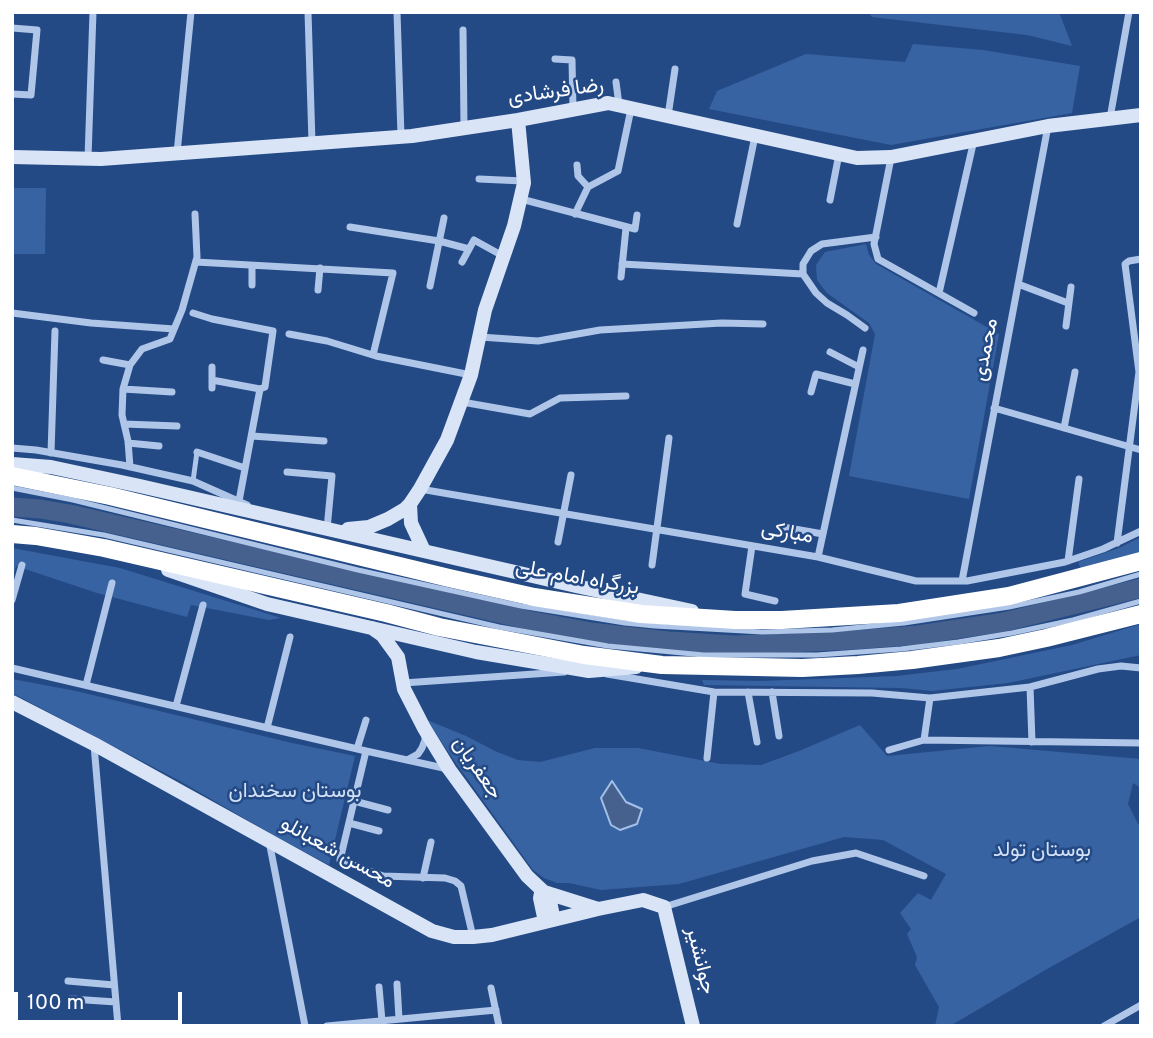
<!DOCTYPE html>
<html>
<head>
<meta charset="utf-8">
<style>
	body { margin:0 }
	#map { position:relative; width:1153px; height:1038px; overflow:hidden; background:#244a86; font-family:Overpass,sans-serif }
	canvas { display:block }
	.frame { position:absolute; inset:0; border:14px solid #fff; pointer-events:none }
	.scale { position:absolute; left:14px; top:992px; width:168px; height:32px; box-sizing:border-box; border:4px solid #fff; border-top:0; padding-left:9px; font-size:21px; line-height:24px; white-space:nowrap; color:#fff; -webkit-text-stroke:5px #244a86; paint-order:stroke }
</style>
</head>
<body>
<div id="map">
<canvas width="1153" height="1038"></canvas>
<div class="frame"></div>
<div class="scale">100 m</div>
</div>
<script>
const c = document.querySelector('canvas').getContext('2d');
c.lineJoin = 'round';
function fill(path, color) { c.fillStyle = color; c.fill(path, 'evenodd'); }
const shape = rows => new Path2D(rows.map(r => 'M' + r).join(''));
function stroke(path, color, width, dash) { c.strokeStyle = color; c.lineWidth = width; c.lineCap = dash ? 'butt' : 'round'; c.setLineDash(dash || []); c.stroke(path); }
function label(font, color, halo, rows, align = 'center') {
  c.font = font + ' Overpass,Vazirmatn,sans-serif'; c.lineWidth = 5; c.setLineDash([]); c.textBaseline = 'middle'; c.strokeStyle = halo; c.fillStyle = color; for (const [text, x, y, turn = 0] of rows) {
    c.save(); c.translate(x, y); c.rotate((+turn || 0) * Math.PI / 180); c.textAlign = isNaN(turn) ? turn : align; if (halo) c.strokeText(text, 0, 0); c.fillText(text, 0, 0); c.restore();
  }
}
fill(shape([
	[868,12,1059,12,1072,46,1027,35,872,17],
	[913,44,983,50,1080,66,1072,113,891,145,709,109,717,91,806,54,905,62],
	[12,188,46,188,45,254,12,254],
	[866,244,869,255,876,264,999,334,969,499,849,476,875,334,869,323,827,293,817,280,816,265,825,252],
	[1141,537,1141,555,1082,572,1078,562,1119,548],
	[12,548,120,568,281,618,269,620,191,605,187,617,97,593,16,566,12,580],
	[1141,624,1141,655,1008,683,932,691,902,688,704,685,702,680,761,681,896,676,957,669,1072,645],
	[12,679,76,691,292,743,355,756,329,865,273,835,180,781,12,693],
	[427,720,466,736,497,752,518,760,540,762,595,748,638,748,721,764,761,765,799,751,860,725,887,756,990,746,1141,759,1141,788,1133,783,1128,804,1138,824,1141,824,1141,917,1047,969,950,1026,935,1026,939,1007,915,965,917,957,907,934,911,929,900,913,918,893,931,900,946,874,883,840,844,837,679,884,601,890,569,883,557,883,544,878,533,870,453,759]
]), '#3863a3');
const water = shape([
	[612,781,626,802,642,809,637,824,620,830,611,825,601,798,612,781]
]);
fill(water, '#46618d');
stroke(water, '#a3c0e9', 2);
stroke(shape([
	[12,507,40,509,70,514,528,620,591,632,668,641,735,645,789,643,854,640,918,635,1004,622,1141,588]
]), '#46618d', 19);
stroke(shape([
	[193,481,197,452],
	[12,488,73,500,358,570,521,606,625,623,655,626,762,632,832,630,904,623,1009,607,1079,592,1141,574],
	[12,520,104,535,499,627,608,646,704,655,817,655,901,649,958,642,1012,633,1073,620,1141,601]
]), '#afc6e9', 5);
stroke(shape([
	[308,12,312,143],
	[397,12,401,136],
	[12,28,37,30,31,95,12,94],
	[463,30,464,128],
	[555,59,572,60,573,109],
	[616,82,619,105],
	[668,116,675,69],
	[1110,118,1129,12],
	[177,153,191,12],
	[88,158,93,12],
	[891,158,874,244,878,259,974,313],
	[577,165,578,176,588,187],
	[479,179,523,181],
	[521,199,635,229,637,215],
	[830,200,839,154],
	[575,214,588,187,618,171,631,109],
	[737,224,755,136],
	[350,227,439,241,469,249],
	[196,262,393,273,373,355],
	[462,262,474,240,503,256],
	[622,264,803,274],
	[252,266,252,285],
	[621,277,626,228],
	[1018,284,1068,303],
	[430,286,444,218],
	[318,290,320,268],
	[939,293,974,140],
	[12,313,91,323,174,329],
	[193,313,212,319,273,331,265,387,260,389,239,501],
	[1066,326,1071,287],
	[865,328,847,315,827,303,816,293,803,274,803,264,811,251,822,244,876,237],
	[289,334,327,341,376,356,471,375],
	[480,337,538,341,600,330,722,323,763,324],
	[830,352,859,367],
	[103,360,130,365],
	[212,367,212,380],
	[212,388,212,380,260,389],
	[123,389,172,392],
	[811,392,816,374,855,384],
	[462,402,530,414,560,398,626,396],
	[994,408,1141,450],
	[124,424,177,426],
	[1064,428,1075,372],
	[252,436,324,441],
	[128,443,159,446],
	[12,448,36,450,122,465,193,481,247,505],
	[197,452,245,468],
	[51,453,55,331],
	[130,467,128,441,122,415,123,389,130,365,142,349,170,339,182,310,197,257,195,214],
	[287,472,332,476,327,529],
	[420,489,818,557,916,581,967,581,1065,562,1103,549,1141,531],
	[783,527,823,534],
	[558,542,571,475],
	[1117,543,1139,372,1125,264,1129,261,1141,259],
	[752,546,745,594,775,601],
	[818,557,863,350],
	[1068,561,1079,479],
	[652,565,669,438],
	[962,581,1048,126],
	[12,600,22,565],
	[12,668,366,751,448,769],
	[607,674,714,692,872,693,930,698,1030,687,1098,669,1121,666,1141,668],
	[403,683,564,672],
	[86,685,112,583],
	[1030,687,1032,742],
	[748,692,757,742],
	[772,692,779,736],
	[176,706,203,605],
	[267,728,290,637],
	[924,740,930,698],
	[94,745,118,1026],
	[357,749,366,720],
	[889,750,924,740,1141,743],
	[366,751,340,860,383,876,445,878,455,881,461,886,473,937],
	[707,758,714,692],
	[407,760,418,754,422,748,425,740,425,736],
	[354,801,388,810],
	[349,823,379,831],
	[269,841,305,1026],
	[423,878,431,842],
	[664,907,812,861,856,853,924,876],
	[68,981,114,985],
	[397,984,399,1019],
	[379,987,382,1021],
	[491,988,499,1026],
	[71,999,116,1002],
	[327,1026,496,1010],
	[1104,1026,1141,1005]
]), '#afc6e9', 7);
stroke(shape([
	[12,157,101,159,412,136,518,120,608,103,857,158,891,157,1048,126,1141,115],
	[12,464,51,467,140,486,576,586,692,611],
	[410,504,411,523,424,551],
	[348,529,369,527,388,519,405,509,410,504,420,489,447,440,471,375,485,310,514,226,524,183,518,120],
	[168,570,267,604,476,652,589,671,636,667],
	[372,628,382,635,398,657,404,689,424,728,449,769,527,876,544,892,598,909],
	[12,702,94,744,432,931,454,937,473,937,492,935,598,909,643,900,664,907,693,1026],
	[544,892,549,896,553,916,549,921,544,917,540,898,541,893,544,892]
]), '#d9e5f7', 14);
stroke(shape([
	[12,476,110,496,449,578,534,597,641,614,735,620,782,620,899,613,1009,596,1141,561],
	[12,534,36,536,104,548,386,613,439,627,584,655,662,665,802,668,858,665,912,660,999,648,1046,638,1141,614]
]), '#fff', 18);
label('21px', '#fff', '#244a86', [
	["رضا فرشادی",556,93,-8],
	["محمدی",987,350,-79],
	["مبارکی",787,534,10],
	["بزرگراه امام علی",577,579,10],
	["جعفریان",476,769,55],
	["محسن شعبانلو",337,854,29],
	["جوانشیر",699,961,76]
]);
label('21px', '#d3e1f7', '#244a86', [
	["بوستان سخندان",295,793],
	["بوستان تولد",1042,852]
]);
</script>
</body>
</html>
